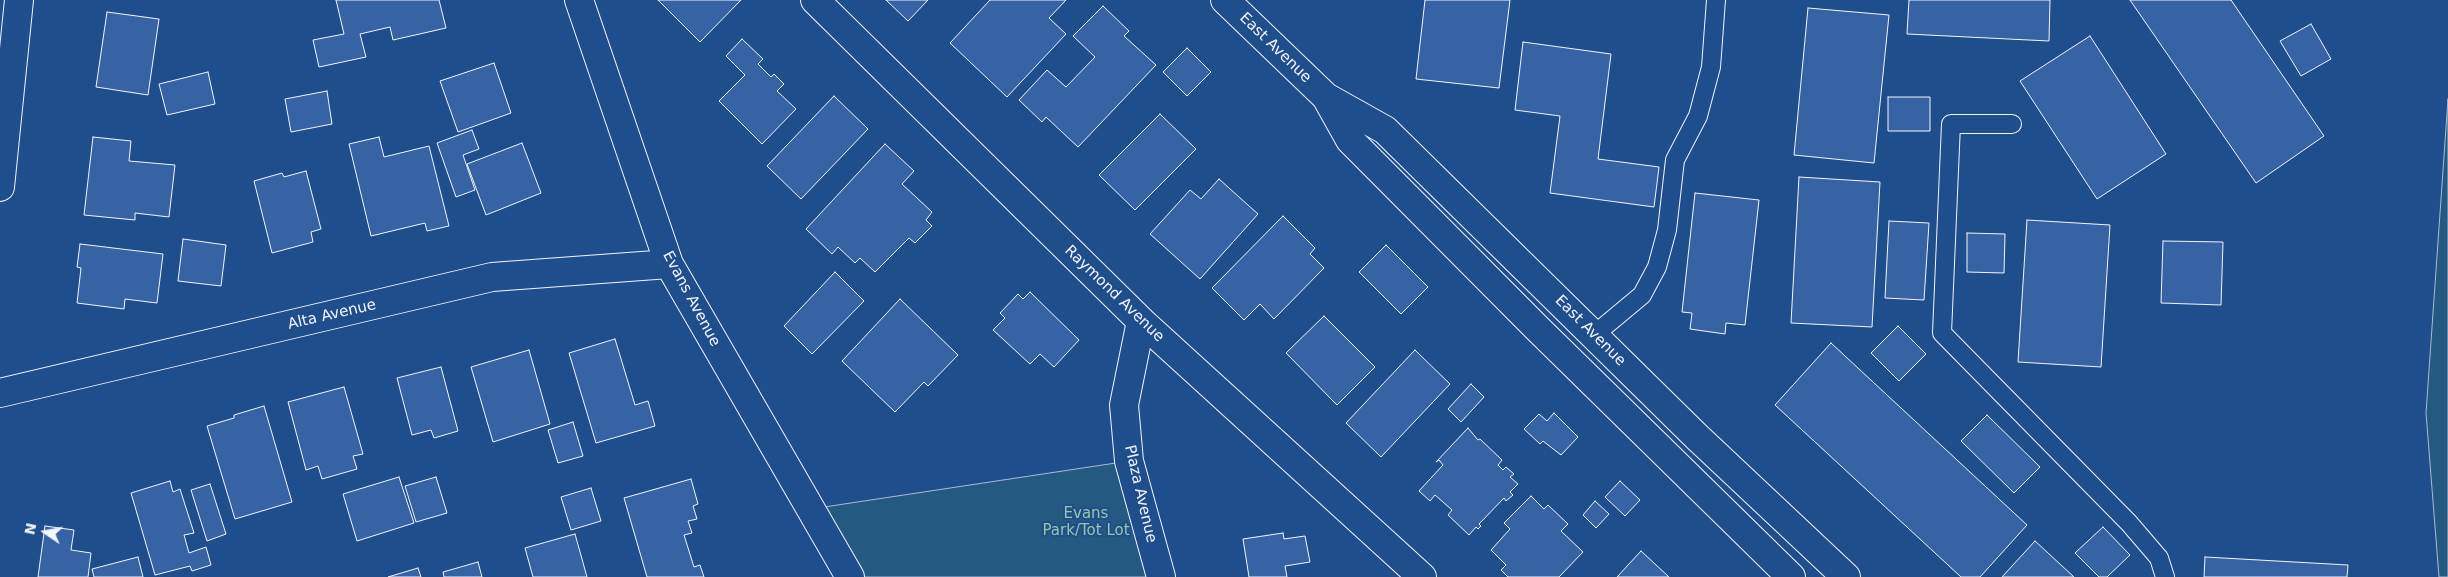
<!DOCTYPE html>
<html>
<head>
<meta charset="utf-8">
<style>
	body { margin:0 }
	#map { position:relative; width:2448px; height:577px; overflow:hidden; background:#1f4e8c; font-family:"DejaVu Sans",sans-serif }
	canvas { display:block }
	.north { position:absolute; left:20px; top:507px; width:50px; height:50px; -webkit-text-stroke:4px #1f4e8c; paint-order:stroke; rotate:282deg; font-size:14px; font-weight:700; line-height:20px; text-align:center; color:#f2f6ff }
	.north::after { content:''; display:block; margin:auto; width:18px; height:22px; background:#f2f6ff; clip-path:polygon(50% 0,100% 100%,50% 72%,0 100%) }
</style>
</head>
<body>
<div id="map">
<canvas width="2448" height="577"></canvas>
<div class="north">N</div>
</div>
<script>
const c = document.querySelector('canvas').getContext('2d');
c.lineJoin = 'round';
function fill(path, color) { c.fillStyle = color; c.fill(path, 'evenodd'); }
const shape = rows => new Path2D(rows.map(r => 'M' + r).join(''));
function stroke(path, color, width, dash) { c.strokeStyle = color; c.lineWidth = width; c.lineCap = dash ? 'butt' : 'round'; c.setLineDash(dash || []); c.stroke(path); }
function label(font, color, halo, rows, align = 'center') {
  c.font = font + ' "DejaVu Sans",sans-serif'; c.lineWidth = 4; c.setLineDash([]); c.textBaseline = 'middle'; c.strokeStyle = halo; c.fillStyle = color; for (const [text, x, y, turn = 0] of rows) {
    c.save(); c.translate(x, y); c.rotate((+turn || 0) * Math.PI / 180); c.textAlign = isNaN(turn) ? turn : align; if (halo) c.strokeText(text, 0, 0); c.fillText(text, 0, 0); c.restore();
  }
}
const green = shape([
	[2448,99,2448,577,2439,577,2426,413,2448,99],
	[1129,461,1161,577,850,577,811,509,1129,461]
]);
fill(green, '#245a82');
stroke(green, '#a8bbd7', 1);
const building = shape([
	[336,0,439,0,446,28,393,40,390,27,360,34,366,57,319,67,313,40,344,34,336,0],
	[658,0,741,0,700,42,658,0],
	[886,0,928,0,908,21,886,0],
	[990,0,1066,0,1049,18,1066,34,1007,97,950,43,990,0],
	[1425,0,1510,0,1499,88,1416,79,1425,0],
	[1909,0,2050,0,2049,41,1907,34,1909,0],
	[2130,0,2231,0,2324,136,2256,183,2130,0],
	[1103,6,1129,31,1124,36,1156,65,1078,147,1046,117,1042,122,1019,100,1047,70,1066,87,1095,57,1073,36,1103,6],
	[1808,8,1889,15,1874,163,1794,155,1808,8],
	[107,12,159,19,148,95,96,87,107,12],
	[2311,24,2331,59,2301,76,2280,41,2311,24],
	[2090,36,2166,154,2097,199,2020,81,2090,36],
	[742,39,763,59,758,64,771,77,774,74,784,84,777,91,796,109,762,144,719,101,745,75,726,56,742,39],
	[1523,42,1611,54,1598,159,1659,167,1654,207,1550,193,1560,116,1515,110,1523,42],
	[1187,48,1211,72,1187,96,1163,72,1187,48],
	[494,63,511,113,458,132,440,81,494,63],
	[208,72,215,104,167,115,159,84,208,72],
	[327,91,332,124,291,132,285,99,327,91],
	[834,96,868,129,801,199,767,166,834,96],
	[1888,97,1930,97,1930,131,1888,131,1888,97],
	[1160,114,1196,149,1135,210,1099,175,1160,114],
	[472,130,479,149,463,155,475,190,456,197,437,143,472,130],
	[93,137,131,141,129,161,175,165,169,217,135,213,135,220,84,215,93,137],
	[379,137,384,157,429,146,449,226,427,231,425,223,371,236,349,144,379,137],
	[522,143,541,193,486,215,467,164,522,143],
	[885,144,914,171,902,184,932,212,926,220,932,226,915,243,909,238,875,272,860,258,855,263,838,247,832,254,806,229,885,144],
	[306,171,321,229,311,232,313,242,272,253,254,181,282,173,284,177,306,171],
	[1799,177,1880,182,1872,327,1791,323,1799,177],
	[1219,179,1258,214,1200,279,1150,234,1190,190,1201,199,1219,179],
	[1695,193,1759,200,1745,325,1726,323,1725,334,1690,329,1692,313,1682,312,1695,193],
	[1283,216,1315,248,1310,254,1324,268,1274,319,1260,304,1244,320,1212,288,1283,216],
	[2027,220,2110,225,2101,367,2018,362,2027,220],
	[1889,221,1929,223,1924,300,1885,298,1889,221],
	[1967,233,2005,234,2004,273,1967,272,1967,233],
	[183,239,226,245,221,286,178,281,183,239],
	[2163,241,2223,242,2221,305,2161,303,2163,241],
	[80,244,163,254,157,303,125,299,124,309,77,303,81,268,77,267,80,244],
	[1386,245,1428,287,1401,314,1359,272,1386,245],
	[835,272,864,301,812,354,784,326,835,272],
	[1030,292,1079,340,1054,367,1040,354,1030,364,993,330,1005,318,1000,313,1018,294,1023,299,1030,292],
	[900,299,958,355,928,386,924,382,895,412,842,361,900,299],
	[1324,316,1375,367,1337,405,1286,353,1324,316],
	[1898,326,1926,354,1899,381,1871,353,1898,326],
	[615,339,635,405,648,401,655,426,596,443,569,353,615,339],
	[1831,343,2027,525,1980,577,1961,577,1775,405,1831,343],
	[529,350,550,424,493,442,471,367,529,350],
	[1415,350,1450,384,1381,457,1346,423,1415,350],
	[441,367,458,431,434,438,431,430,412,435,397,378,441,367],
	[1471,384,1484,397,1461,422,1448,409,1471,384],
	[344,387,363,454,353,456,357,469,322,479,318,466,306,470,288,402,344,387],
	[264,406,292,502,235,519,207,426,234,418,234,415,264,406],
	[1554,413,1578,437,1561,455,1543,441,1540,444,1524,429,1539,414,1547,421,1554,413],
	[1987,415,2040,467,2014,493,1961,441,1987,415],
	[573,422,583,456,558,463,548,430,573,422],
	[1468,428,1478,440,1480,439,1502,460,1498,465,1503,470,1506,467,1514,474,1510,477,1518,484,1510,492,1513,495,1506,501,1504,498,1479,524,1481,526,1478,529,1476,527,1469,535,1448,515,1452,510,1435,495,1430,501,1419,491,1443,465,1439,460,1436,462,1468,428],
	[399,477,414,523,357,541,343,494,399,477],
	[436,477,447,513,416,522,405,486,436,477],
	[691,479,698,504,693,506,697,519,688,521,692,533,684,535,694,567,700,565,704,577,647,577,624,498,691,479],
	[170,481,173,492,180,489,194,533,184,535,189,553,206,547,211,565,192,571,190,566,155,575,131,493,170,481],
	[1620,481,1640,500,1625,516,1605,497,1620,481],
	[210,484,226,534,207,541,191,490,210,484],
	[591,488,601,521,571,530,561,497,591,488],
	[1531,496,1544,509,1548,505,1568,524,1561,531,1583,552,1559,577,1508,577,1501,570,1506,565,1491,550,1510,529,1504,523,1531,496],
	[1595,501,1609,514,1596,528,1583,515,1595,501],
	[45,526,74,530,71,550,91,553,88,577,38,577,45,526],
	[2103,527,2130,555,2107,577,2099,577,2075,553,2103,527],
	[1283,533,1284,539,1305,536,1310,562,1285,566,1287,577,1249,577,1243,539,1283,533],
	[575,534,587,577,533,577,525,548,575,534],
	[2035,541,2074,577,2002,577,2035,541],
	[1641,551,1669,577,1617,577,1641,551],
	[138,557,143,577,94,577,92,569,138,557],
	[2205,557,2348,565,2347,577,2204,577,2205,557],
	[478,562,482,577,444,577,443,572,478,562],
	[418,568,421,577,388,577,418,568]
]);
fill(building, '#3563a3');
stroke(building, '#f2f6ff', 1);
const service = shape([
	[2012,124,1951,124,1942,333,2129,523,2159,558,2165,577],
	[1594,335,1642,295,1657,267,1667,230,1675,160,1698,116,1711,67,1716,0]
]);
const minor = shape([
	[579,0,669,264,850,577],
	[815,0,1141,321,1422,577],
	[1141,321,1124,405,1129,461,1161,577],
	[0,393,492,277,669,264]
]);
const tertiary = shape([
	[1225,0,1326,97,1385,130,1696,436,1846,577],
	[1326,97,1350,140,1537,328,1791,577],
	[0,187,19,0]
]);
stroke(service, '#f2f6ff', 20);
stroke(minor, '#f2f6ff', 30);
stroke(tertiary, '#f2f6ff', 30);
stroke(service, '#1f4e8c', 18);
stroke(minor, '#1f4e8c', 28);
stroke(tertiary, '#1f4e8c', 28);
label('15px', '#f2f6ff', '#1f4e8c', [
	["East Avenue",1275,48,44],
	["Raymond Avenue",1114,294,44],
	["Evans Avenue",691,299,62],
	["Alta Avenue",332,315,-13],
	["East Avenue",1590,331,45],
	["Plaza Avenue",1140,494,77]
]);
label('15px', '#97c8a6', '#1f4e8c', [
	["Evans",1086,514],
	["Park/Tot Lot",1086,531]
]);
</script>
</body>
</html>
